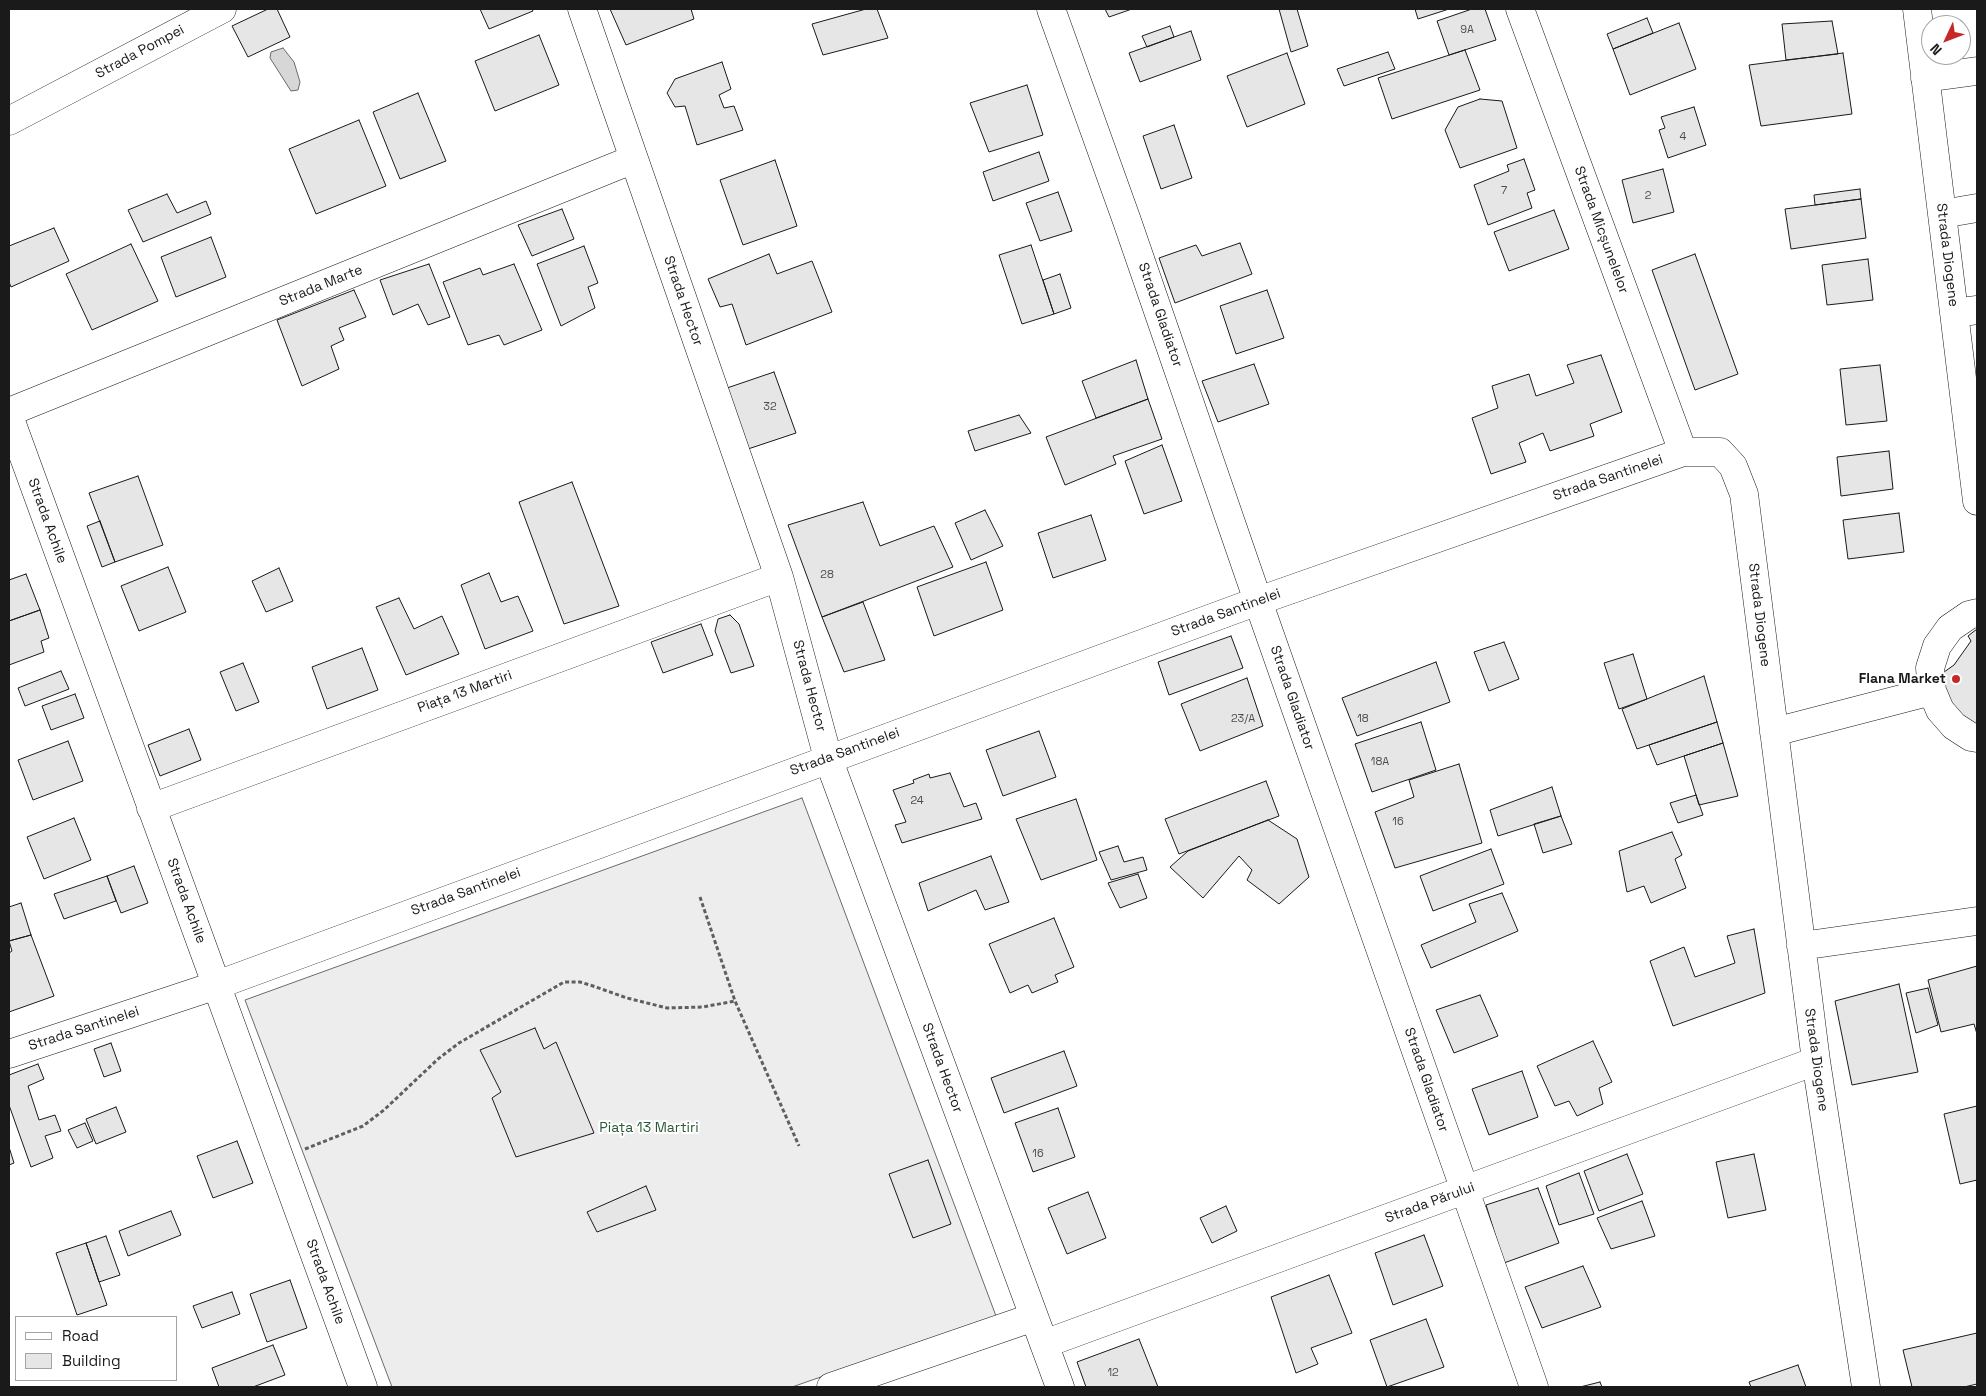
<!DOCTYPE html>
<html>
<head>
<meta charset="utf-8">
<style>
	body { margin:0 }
	#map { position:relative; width:1986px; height:1396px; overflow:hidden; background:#fff; font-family:"Space Grotesk",sans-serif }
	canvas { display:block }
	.frame { position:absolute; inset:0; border:10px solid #1a1a1a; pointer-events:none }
	.legend { position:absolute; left:15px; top:1316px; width:162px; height:65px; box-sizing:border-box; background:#fff; border:1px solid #a3a3a3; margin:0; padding:6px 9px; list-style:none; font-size:15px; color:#1a1a1a }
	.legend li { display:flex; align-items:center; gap:10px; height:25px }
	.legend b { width:25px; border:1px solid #a3a3a3 }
	.north { position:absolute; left:1921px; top:15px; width:50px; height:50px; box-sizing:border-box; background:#fff; border:1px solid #a3a3a3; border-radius:50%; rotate:227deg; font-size:14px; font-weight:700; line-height:20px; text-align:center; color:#1a1a1a }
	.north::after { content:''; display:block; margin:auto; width:18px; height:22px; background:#c62828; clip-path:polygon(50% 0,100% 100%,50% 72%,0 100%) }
</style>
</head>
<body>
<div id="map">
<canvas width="1986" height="1396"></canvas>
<div class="frame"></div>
<ul class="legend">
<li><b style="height:6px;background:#fff"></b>Road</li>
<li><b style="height:14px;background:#e6e6e6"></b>Building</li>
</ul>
<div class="north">N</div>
</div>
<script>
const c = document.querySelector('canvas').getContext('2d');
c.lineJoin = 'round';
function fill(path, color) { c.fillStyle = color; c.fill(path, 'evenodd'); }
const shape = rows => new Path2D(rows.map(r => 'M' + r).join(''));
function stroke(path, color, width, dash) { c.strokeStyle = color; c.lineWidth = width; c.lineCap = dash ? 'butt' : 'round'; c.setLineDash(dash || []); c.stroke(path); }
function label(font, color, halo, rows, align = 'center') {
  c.font = font + ' "Space Grotesk",sans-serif'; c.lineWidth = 4; c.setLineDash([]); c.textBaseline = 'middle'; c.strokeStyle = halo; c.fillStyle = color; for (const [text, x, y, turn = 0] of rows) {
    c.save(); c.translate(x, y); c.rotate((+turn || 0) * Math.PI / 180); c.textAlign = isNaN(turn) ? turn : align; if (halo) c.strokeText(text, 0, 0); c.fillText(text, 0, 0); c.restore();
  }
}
const built = shape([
	[802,798,996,1316,792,1387,392,1387,245,1000,802,798]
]);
fill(built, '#ededed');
stroke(built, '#6a6a6a', 1);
const water = shape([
	[283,48,294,62,300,82,298,90,291,91,270,58,271,52,283,48]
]);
fill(water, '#d7d7d7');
stroke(water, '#6a6a6a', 1);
const building = shape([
	[268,9,277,9,290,37,248,57,232,26,268,9],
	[480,9,532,9,533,11,489,29,480,9],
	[610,9,691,9,694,19,626,45,610,9],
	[866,9,877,9,888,38,823,55,812,24,866,9],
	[1105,9,1132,9,1109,17,1105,9],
	[1279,9,1297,9,1308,46,1291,52,1279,9],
	[1415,9,1449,9,1418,19,1415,9],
	[1472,9,1485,9,1496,40,1449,55,1437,21,1472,9],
	[1647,18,1653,33,1613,49,1607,34,1647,18],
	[1832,21,1838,54,1786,60,1782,24,1832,21],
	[1679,23,1696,69,1630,95,1613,49,1679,23],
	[1170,26,1174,37,1147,47,1142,36,1170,26],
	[1191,31,1201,60,1140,82,1129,53,1191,31],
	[539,35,559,85,495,111,475,61,539,35],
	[1465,50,1480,90,1392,119,1378,78,1465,50],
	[1388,52,1395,69,1344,86,1337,69,1388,52],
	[1287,53,1305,104,1247,127,1227,76,1287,53],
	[1843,53,1852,114,1761,126,1749,65,1843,53],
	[722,62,731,89,719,95,724,108,734,106,743,130,697,145,685,106,675,107,667,93,675,79,722,62],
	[1027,85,1043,135,989,152,970,103,1027,85],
	[418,93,446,161,400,179,373,112,418,93],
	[1480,99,1502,101,1517,148,1460,168,1445,130,1458,107,1480,99],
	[1694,107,1706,145,1668,158,1659,130,1665,128,1661,117,1694,107],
	[359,120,386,186,316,214,289,149,359,120],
	[1174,125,1192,178,1161,189,1143,136,1174,125],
	[1039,152,1049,181,993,201,983,172,1039,152],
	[1524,159,1535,190,1527,193,1532,208,1488,225,1474,185,1509,171,1507,165,1524,159],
	[775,160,797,226,743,245,720,180,775,160],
	[1663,169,1674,212,1633,223,1622,180,1663,169],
	[1860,189,1861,199,1815,205,1814,195,1860,189],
	[1058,192,1072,231,1040,241,1026,203,1058,192],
	[167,194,177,213,206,201,211,214,143,242,128,210,167,194],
	[1861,199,1866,238,1791,249,1785,209,1861,199],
	[562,209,574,239,532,256,518,225,562,209],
	[1554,210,1569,249,1509,271,1494,232,1554,210],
	[54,228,69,261,11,287,9,282,9,246,54,228],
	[211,237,226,277,176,297,161,257,211,237],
	[1240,243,1252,274,1175,303,1159,258,1196,245,1202,256,1240,243],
	[131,244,158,301,92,330,66,274,131,244],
	[1031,245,1054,314,1022,324,999,255,1031,245],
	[584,246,598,283,588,287,595,308,561,326,537,264,584,246],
	[769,254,777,274,812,261,832,312,746,345,732,304,720,307,708,279,769,254],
	[1695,254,1738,374,1695,390,1652,270,1695,254],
	[1868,259,1873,300,1827,305,1822,265,1868,259],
	[429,264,450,317,428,325,418,304,393,315,380,280,429,264],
	[514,264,542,330,504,345,499,335,468,345,443,282,480,268,483,275,514,264],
	[1060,274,1071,308,1054,314,1043,280,1060,274],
	[354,290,366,317,339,328,344,340,331,346,339,369,302,386,277,320,354,290],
	[1267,290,1284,338,1236,354,1220,306,1267,290],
	[1601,355,1622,412,1590,424,1594,436,1550,451,1543,433,1519,443,1526,462,1491,474,1472,418,1498,408,1492,386,1529,374,1536,396,1574,383,1567,365,1601,355],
	[1136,360,1148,399,1096,418,1082,381,1136,360],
	[1254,364,1269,404,1218,422,1202,381,1254,364],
	[1880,365,1887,421,1846,425,1840,369,1880,365],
	[774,372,796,433,748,449,727,388,774,372],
	[1148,399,1162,439,1113,456,1116,464,1065,485,1046,437,1148,399],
	[1019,415,1031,433,975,451,968,431,1019,415],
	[1162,445,1182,501,1144,514,1125,461,1162,445],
	[1889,451,1893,489,1841,496,1837,457,1889,451],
	[138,476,163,545,115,562,89,493,138,476],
	[572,482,619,606,564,624,519,502,572,482],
	[863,502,880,546,934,526,953,567,822,617,788,525,863,502],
	[985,510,1003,546,971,560,955,523,985,510],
	[1899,513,1904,552,1848,559,1843,520,1899,513],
	[1091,515,1106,560,1053,578,1038,533,1091,515],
	[100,521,115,562,102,567,87,526,100,521],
	[986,562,1003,610,934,636,917,587,986,562],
	[168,567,186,612,139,631,121,586,168,567],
	[279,568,293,601,266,612,252,581,279,568],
	[489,573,501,602,518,596,533,631,485,649,461,585,489,573],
	[26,574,40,610,9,621,9,580,26,574],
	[399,598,414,629,442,616,459,654,406,675,376,607,399,598],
	[863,602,885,660,844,672,822,617,863,602],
	[40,610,49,638,41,641,44,652,9,665,9,621,40,610],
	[730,615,739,624,754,666,731,673,715,631,718,619,730,615],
	[701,624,713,655,663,673,651,642,701,624],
	[1977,629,1977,730,1962,723,1937,677,1954,665,1971,641,1968,636,1977,629],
	[1231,636,1243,668,1169,695,1158,662,1231,636],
	[1504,642,1519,679,1489,691,1474,652,1504,642],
	[362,648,378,690,327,709,312,667,362,648],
	[1633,654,1647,699,1619,709,1604,663,1633,654],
	[1436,662,1450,702,1357,736,1342,698,1436,662],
	[243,663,259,702,236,711,220,672,243,663],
	[61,671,69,689,25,706,18,688,61,671],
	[1704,676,1717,722,1637,749,1622,709,1704,676],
	[1247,678,1263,726,1200,751,1181,704,1247,678],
	[75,694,84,718,51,730,42,706,75,694],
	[1421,722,1436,770,1372,792,1355,744,1421,722],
	[1717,722,1723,743,1657,765,1649,745,1717,722],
	[189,729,201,760,160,776,148,745,189,729],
	[1039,731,1056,777,1003,796,986,750,1039,731],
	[68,741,83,781,33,800,18,760,68,741],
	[1723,743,1738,796,1699,805,1684,756,1723,743],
	[1459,764,1482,843,1395,868,1375,812,1414,797,1409,780,1459,764],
	[950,773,964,807,976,803,982,819,902,843,895,825,906,822,893,790,914,783,913,780,929,774,930,778,950,773],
	[1266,781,1279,816,1179,854,1165,819,1266,781],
	[1552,787,1561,816,1498,836,1490,810,1552,787],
	[1696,795,1703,815,1678,823,1670,803,1696,795],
	[1076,799,1097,860,1041,880,1016,819,1076,799],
	[1561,816,1572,844,1543,853,1534,824,1561,816],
	[74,818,91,860,44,879,27,837,74,818],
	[1268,820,1297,839,1309,877,1279,904,1247,880,1252,870,1239,856,1203,898,1170,867,1188,851,1268,820],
	[1672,832,1682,855,1675,859,1686,888,1651,903,1644,886,1627,892,1619,851,1672,832],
	[1118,846,1124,862,1143,857,1147,870,1111,880,1099,852,1118,846],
	[1491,849,1504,884,1433,911,1420,876,1491,849],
	[991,856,1009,902,985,910,976,890,928,911,919,883,991,856],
	[134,866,148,903,121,913,107,876,134,866],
	[1138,874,1147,898,1120,908,1108,883,1138,874],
	[107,876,116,901,64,919,54,894,107,876],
	[1502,893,1518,931,1431,968,1421,945,1476,922,1469,904,1502,893],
	[21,903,31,935,9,941,9,907,21,903],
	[1054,918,1074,967,1055,975,1058,982,1032,993,1028,985,1010,993,989,944,1054,918],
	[1754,929,1765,993,1673,1026,1650,961,1684,947,1695,977,1735,963,1727,936,1754,929],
	[31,935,54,996,9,1012,9,953,12,951,9,941,31,935],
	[1977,966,1977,1034,1974,1024,1941,1032,1928,980,1977,966],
	[1899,984,1918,1072,1852,1085,1835,1001,1899,984],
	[1928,988,1938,1025,1916,1033,1906,993,1928,988],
	[1480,995,1498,1036,1454,1053,1436,1010,1480,995],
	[535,1028,544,1049,556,1042,594,1133,516,1157,492,1098,501,1092,480,1050,535,1028],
	[1593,1041,1612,1082,1599,1088,1603,1104,1577,1116,1569,1101,1555,1106,1537,1066,1593,1041],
	[111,1043,121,1071,104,1077,94,1049,111,1043],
	[1064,1051,1077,1086,1004,1113,991,1078,1064,1051],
	[38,1064,44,1079,28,1086,39,1120,55,1115,61,1131,45,1136,53,1158,31,1167,9,1105,9,1075,38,1064],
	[1522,1071,1538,1117,1489,1135,1472,1089,1522,1071],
	[1977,1106,1977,1180,1960,1184,1944,1114,1977,1106],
	[116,1107,126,1132,96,1144,86,1119,116,1107],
	[1058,1108,1075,1157,1033,1172,1015,1123,1058,1108],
	[85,1123,93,1141,77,1148,68,1130,85,1123],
	[237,1141,253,1183,213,1198,197,1156,237,1141],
	[9,1147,14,1163,9,1165,9,1147],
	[1627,1154,1643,1194,1599,1211,1584,1171,1627,1154],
	[1754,1154,1766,1210,1728,1218,1716,1162,1754,1154],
	[928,1160,951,1224,913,1238,889,1174,928,1160],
	[1579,1173,1594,1214,1559,1225,1546,1186,1579,1173],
	[646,1186,656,1210,597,1232,587,1212,646,1186],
	[1538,1188,1559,1243,1504,1263,1486,1205,1538,1188],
	[1088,1192,1106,1238,1067,1254,1048,1208,1088,1192],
	[1642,1201,1655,1236,1611,1249,1597,1218,1642,1201],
	[1226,1206,1237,1231,1212,1243,1200,1218,1226,1206],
	[171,1211,181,1235,128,1256,119,1231,171,1211],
	[1424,1235,1443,1286,1393,1305,1375,1253,1424,1235],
	[106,1236,120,1275,99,1282,86,1243,106,1236],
	[86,1243,107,1305,77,1315,56,1253,86,1243],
	[1583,1266,1601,1307,1542,1328,1525,1287,1583,1266],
	[1329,1275,1352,1333,1311,1348,1318,1364,1296,1373,1271,1297,1329,1275],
	[290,1280,307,1328,267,1342,250,1294,290,1280],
	[232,1292,240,1314,202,1328,193,1306,232,1292],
	[1426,1319,1444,1367,1387,1387,1370,1340,1426,1319],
	[1977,1333,1977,1384,1964,1387,1912,1387,1903,1350,1977,1333],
	[1139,1339,1158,1387,1086,1387,1077,1362,1139,1339],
	[273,1345,285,1375,253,1387,219,1387,212,1368,273,1345],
	[1798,1365,1806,1387,1751,1387,1749,1382,1798,1365],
	[1600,1382,1602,1387,1580,1387,1600,1382]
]);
fill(building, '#e6e6e6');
stroke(building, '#1a1a1a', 1);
const minor = shape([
	[582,9,779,577,828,758,1060,1387],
	[1051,9,1127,221,1258,601,1534,1387],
	[1520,9,1683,452],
	[1917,9,1977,501],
	[1925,78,1977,71],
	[1942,214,1977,208],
	[1954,313,1977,310],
	[9,412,634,159],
	[9,416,363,1387],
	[1977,613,1969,615,1950,628,1937,646,1930,668,1932,691,1940,710,1954,726,1971,737,1977,738],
	[1774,732,1932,691],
	[151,808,779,577],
	[1801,946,1977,921],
	[9,1054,217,985,1258,601,1683,452,1720,452,1733,466,1744,494,1816,1061,1866,1387],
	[1044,1344,1816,1061],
	[831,1387,1034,1317]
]);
const major = shape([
	[9,121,222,9]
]);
stroke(minor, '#1a1a1a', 29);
stroke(major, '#1a1a1a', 29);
stroke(shape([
	[700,897,735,1001,799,1146],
	[305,1149,363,1126,384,1110,438,1059,459,1043,564,982,580,982,593,986,627,998,667,1008,703,1007,735,1001]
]), '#5f5f5f', 3, [4, 2.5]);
stroke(minor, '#fff', 28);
stroke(major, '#fff', 28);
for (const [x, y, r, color] of [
	[1956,679,5,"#c62828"]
]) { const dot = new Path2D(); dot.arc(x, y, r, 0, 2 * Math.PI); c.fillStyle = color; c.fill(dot); stroke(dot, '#fff', 2); }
label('11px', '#4d4d4d', null, [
	["9A",1467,30],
	["4",1683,137],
	["7",1504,191],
	["2",1648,196],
	["32",770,407],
	["28",827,575],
	["23/A",1243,719],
	["18",1363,719],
	["18A",1380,762],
	["24",917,801],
	["16",1398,822],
	["16",1038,1154],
	["12",1113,1373]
]);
label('14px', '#1a1a1a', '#fff', [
	["Strada Pompei",140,52,-28],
	["Strada Micșunelelor",1601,230,70],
	["Strada Diogene",1947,255,83],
	["Strada Marte",321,286,-22],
	["Strada Hector",683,301,71],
	["Strada Gladiator",1160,315,71],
	["Strada Santinelei",1608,478,-19],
	["Strada Achile",47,521,70],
	["Strada Santinelei",1226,613,-20],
	["Strada Diogene",1759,615,83],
	["Strada Hector",809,686,75],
	["Piața 13 Martiri",465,692,-20],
	["Strada Gladiator",1292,698,71],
	["Strada Santinelei",845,752,-20],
	["Strada Santinelei",466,892,-20],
	["Strada Achile",186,901,70],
	["Strada Santinelei",84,1029,-18],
	["Strada Diogene",1816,1060,82],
	["Strada Hector",942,1068,70],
	["Strada Gladiator",1426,1080,71],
	["Strada Părului",1430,1203,-20],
	["Strada Achile",325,1282,70]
]);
label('bold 14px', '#1a1a1a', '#fff', [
	["Flana Market",1946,679]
], 'right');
label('14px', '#2b5a34', '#fff', [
	["Piața 13 Martiri",649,1128]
]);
</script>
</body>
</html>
